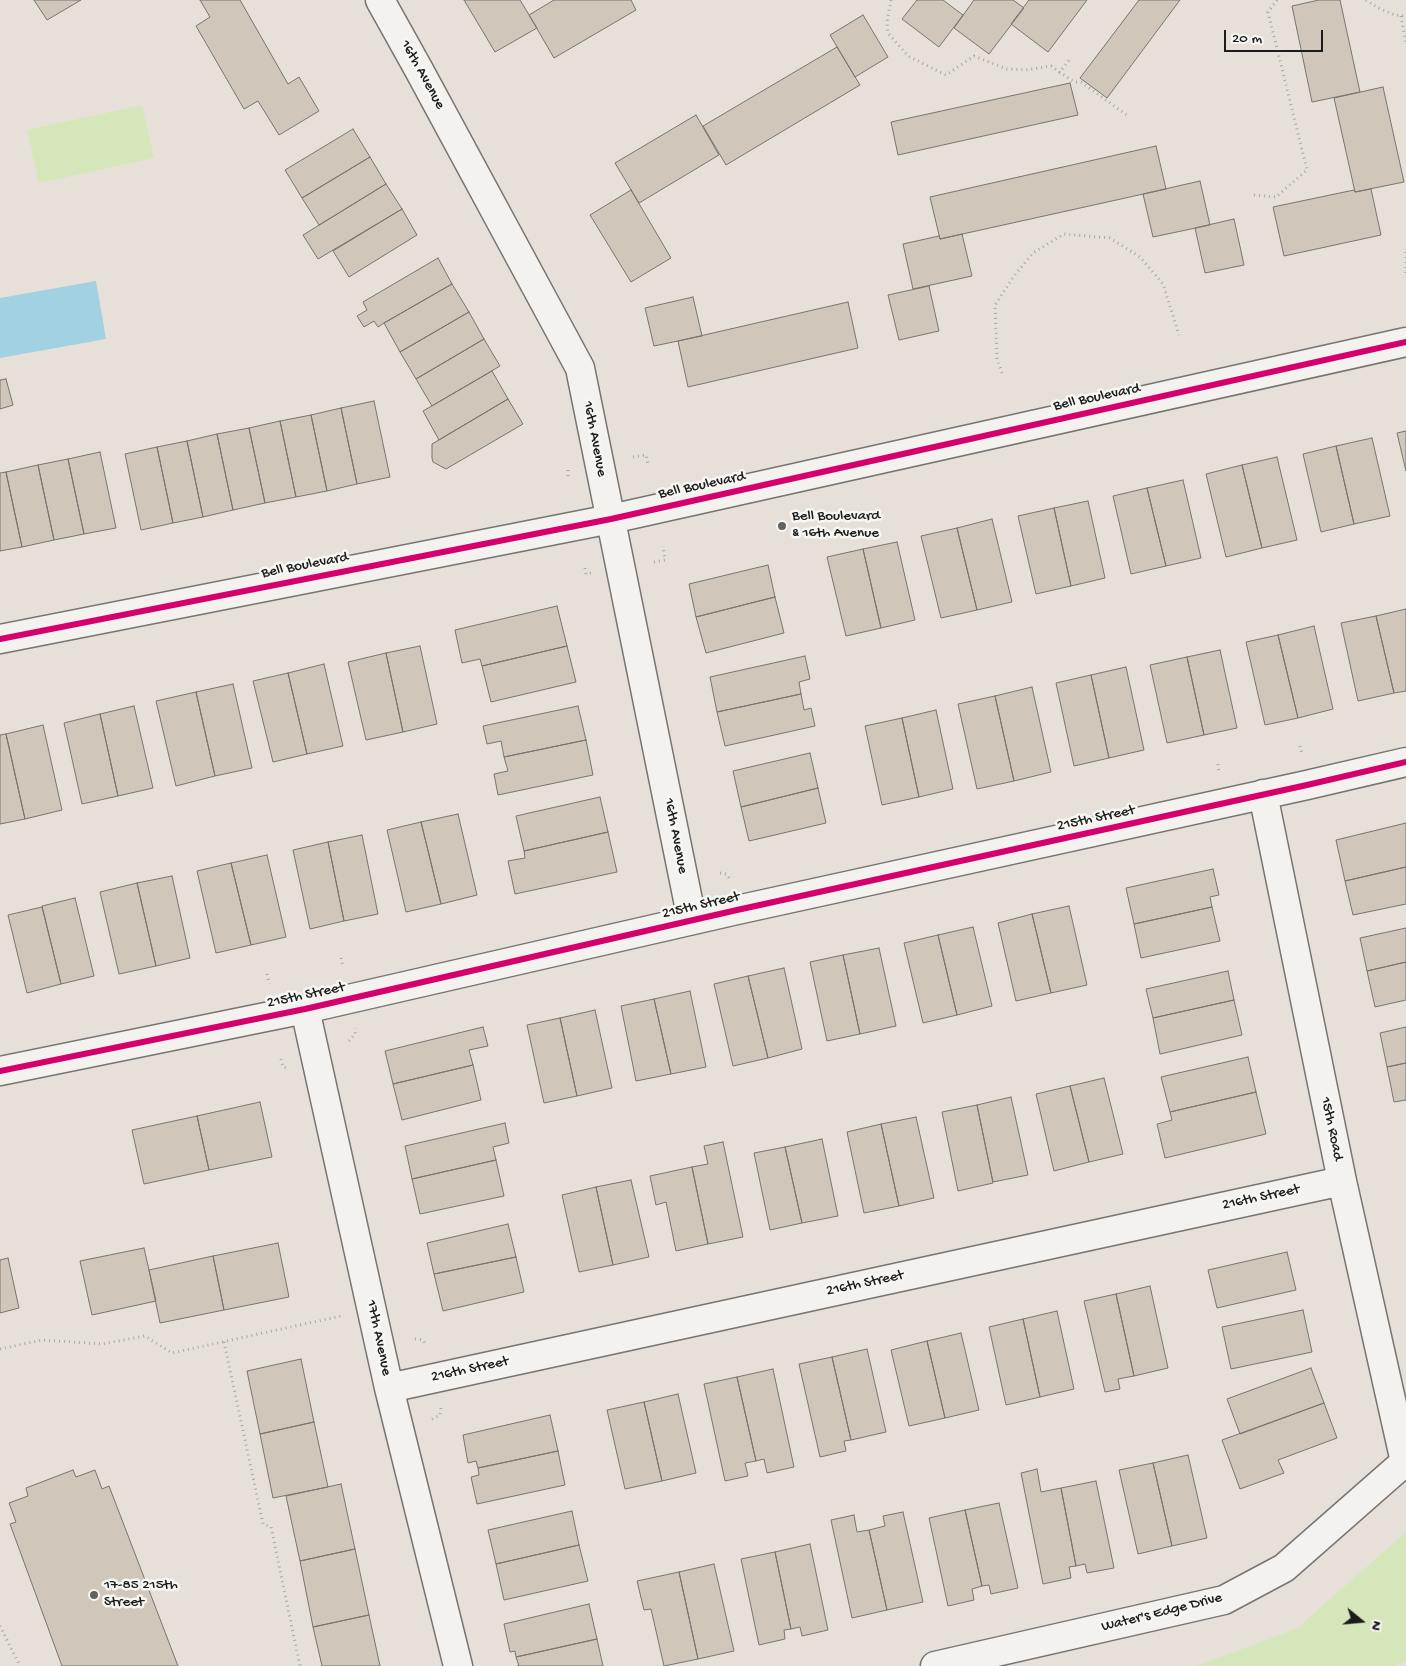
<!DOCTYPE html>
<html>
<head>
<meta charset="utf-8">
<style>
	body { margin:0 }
	#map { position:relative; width:1406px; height:1666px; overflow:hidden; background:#e7e0d8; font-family:"Gochi Hand",sans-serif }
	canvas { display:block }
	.north { position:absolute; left:1336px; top:1596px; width:50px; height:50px; -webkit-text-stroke:4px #f6f6f2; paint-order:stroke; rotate:107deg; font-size:14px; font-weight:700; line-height:20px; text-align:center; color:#1c1c1c }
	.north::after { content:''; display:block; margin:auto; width:18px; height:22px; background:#1c1c1c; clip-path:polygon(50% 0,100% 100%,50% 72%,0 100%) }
	.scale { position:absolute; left:1224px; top:30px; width:99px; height:22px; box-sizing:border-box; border:2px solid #1c1c1c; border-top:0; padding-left:6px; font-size:15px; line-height:18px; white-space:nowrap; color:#1c1c1c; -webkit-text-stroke:4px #f6f6f2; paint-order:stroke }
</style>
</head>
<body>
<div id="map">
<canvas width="1406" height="1666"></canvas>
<div class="north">N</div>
<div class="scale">20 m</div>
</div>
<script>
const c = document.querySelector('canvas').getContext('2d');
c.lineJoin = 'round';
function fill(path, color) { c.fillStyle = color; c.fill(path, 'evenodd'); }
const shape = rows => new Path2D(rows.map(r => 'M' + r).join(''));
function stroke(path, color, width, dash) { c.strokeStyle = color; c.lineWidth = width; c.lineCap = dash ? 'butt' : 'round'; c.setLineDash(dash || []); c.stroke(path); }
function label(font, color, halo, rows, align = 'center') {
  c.font = font + ' "Gochi Hand",sans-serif'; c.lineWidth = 5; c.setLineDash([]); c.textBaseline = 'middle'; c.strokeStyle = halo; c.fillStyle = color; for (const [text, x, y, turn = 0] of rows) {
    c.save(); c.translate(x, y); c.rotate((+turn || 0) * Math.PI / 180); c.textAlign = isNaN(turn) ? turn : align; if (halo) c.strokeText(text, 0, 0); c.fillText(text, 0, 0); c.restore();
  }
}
fill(shape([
	[142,105,154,158,39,183,27,130],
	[1406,1532,1406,1660,1396,1666,1196,1666,1296,1629]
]), '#d6e6bb');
fill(shape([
	[96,281,106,339,0,358,0,298]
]), '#a2d1e2');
const building = shape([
	[34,0,81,0,47,20,34,0],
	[200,0,240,0,288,84,299,77,319,111,279,135,258,101,244,109,196,26,210,17,200,0],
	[464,0,520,0,537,28,495,52,464,0],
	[554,0,631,0,636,10,554,58,529,15,554,0],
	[917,0,943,0,963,15,939,47,902,19,917,0],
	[974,0,1013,0,1024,8,989,54,954,28,974,0],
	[1029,0,1087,0,1048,52,1011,24,1029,0],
	[1139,0,1180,0,1107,98,1080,78,1139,0],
	[1319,0,1340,0,1360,92,1312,102,1292,6,1319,0],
	[863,15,888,57,855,77,830,35,863,15],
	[837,47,860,85,726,165,703,126,837,47],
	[1070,83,1078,115,898,155,891,122,1070,83],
	[1383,87,1404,182,1355,192,1334,98,1383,87],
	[696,115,719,155,639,203,615,163,696,115],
	[353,129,370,157,302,198,285,170,353,129],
	[1156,146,1166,189,940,239,930,197,1156,146],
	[370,157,386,184,319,225,302,198,370,157],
	[1200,181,1210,225,1153,237,1143,194,1200,181],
	[386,184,402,209,318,259,303,235,386,184],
	[1371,189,1381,235,1284,256,1273,207,1354,190,1355,192,1371,189],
	[631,190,671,258,631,282,590,215,631,190],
	[402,209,417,235,349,277,333,251,402,209],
	[1234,219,1244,265,1205,273,1195,228,1234,219],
	[962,234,972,276,913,289,903,244,939,236,940,239,962,234],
	[438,258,452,284,384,323,378,327,374,321,364,327,357,316,367,310,363,302,438,258],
	[452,284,469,312,400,352,384,323,452,284],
	[929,286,939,331,899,340,888,295,929,286],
	[693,297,702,336,654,346,645,308,693,297],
	[848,302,858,348,688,387,678,341,848,302],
	[469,312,484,339,416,379,400,352,469,312],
	[484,339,500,366,432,406,416,379,484,339],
	[492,371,508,399,439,440,423,411,492,371],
	[6,379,13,405,0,409,0,380,6,379],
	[508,399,523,424,446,469,433,462,432,458,432,444,508,399],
	[374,401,390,477,357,484,341,408,374,401],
	[341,408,357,484,327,491,311,415,341,408],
	[311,415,327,491,296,497,280,421,311,415],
	[280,421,296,497,265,503,249,428,280,421],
	[249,428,265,503,233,510,217,434,249,428],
	[1406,431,1406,471,1397,433,1406,431],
	[217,434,233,510,203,517,187,441,217,434],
	[1372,438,1390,516,1354,524,1336,446,1372,438],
	[187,441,203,517,173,523,157,447,187,441],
	[1336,446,1354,524,1321,532,1303,454,1336,446],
	[157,447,173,523,141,530,125,454,157,447],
	[100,452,116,528,84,534,68,459,100,452],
	[1277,457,1297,540,1262,548,1242,465,1277,457],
	[68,459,84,534,54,540,38,465,68,459],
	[38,465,54,540,22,547,6,472,38,465],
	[1242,465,1262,548,1226,557,1206,474,1242,465],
	[6,472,22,547,0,551,0,473,6,472],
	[1183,480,1201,558,1166,566,1147,488,1183,480],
	[1147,488,1166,566,1131,574,1113,496,1147,488],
	[1088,501,1105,578,1071,586,1054,508,1088,501],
	[1054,508,1071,586,1036,594,1018,516,1054,508],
	[992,519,1012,602,977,610,957,528,992,519],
	[957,528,977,610,941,618,921,536,957,528],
	[897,542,915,620,881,628,863,549,897,542],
	[863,549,881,628,846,636,827,557,863,549],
	[768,565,775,597,696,617,689,584,768,565],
	[775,597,784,633,706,653,696,617,775,597],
	[557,606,567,646,482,666,480,659,462,663,455,630,557,606],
	[1406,609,1406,691,1394,693,1376,616,1406,609],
	[1376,616,1394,693,1358,701,1341,623,1376,616],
	[1314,626,1333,709,1298,718,1278,635,1314,626],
	[1278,635,1298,718,1265,725,1246,642,1278,635],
	[420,646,437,724,403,732,386,653,420,646],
	[567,646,576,682,491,702,482,666,567,646],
	[1220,650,1237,728,1204,735,1187,657,1220,650],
	[386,653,403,732,366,740,348,662,386,653],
	[805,656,810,679,799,682,801,694,717,712,710,677,805,656],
	[1187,657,1204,735,1167,743,1150,665,1187,657],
	[324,664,343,746,307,754,288,673,324,664],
	[1126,667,1144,750,1109,758,1091,675,1126,667],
	[288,673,307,754,273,762,253,681,288,673],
	[1091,675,1109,758,1074,766,1056,683,1091,675],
	[233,684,252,768,215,776,196,692,233,684],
	[1032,687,1051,772,1014,781,995,696,1032,687],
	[196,692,215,776,176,786,156,701,196,692],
	[801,694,804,710,811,708,815,726,725,746,717,712,801,694],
	[995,696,1014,781,977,789,958,704,995,696],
	[134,706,153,788,118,796,100,714,134,706],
	[578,706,586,740,504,757,501,741,487,744,483,726,578,706],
	[936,710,953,789,919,797,902,718,936,710],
	[100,714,118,796,82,804,64,723,100,714],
	[902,718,919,797,882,805,865,726,902,718],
	[43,725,62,810,25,819,6,734,43,725],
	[6,734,25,819,0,824,0,735,6,734],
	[586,740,593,775,498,795,494,774,508,771,504,757,586,740],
	[810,753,818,788,741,807,733,771,810,753],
	[818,788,826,823,749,841,741,807,818,788],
	[600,797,608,832,524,851,516,816,600,797],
	[458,814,477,895,441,904,421,822,458,814],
	[421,822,441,904,406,912,387,830,421,822],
	[1406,823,1406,867,1345,881,1336,840,1406,823],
	[608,832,617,872,515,894,508,861,525,858,524,851,608,832],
	[362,835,378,914,344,921,328,842,362,835],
	[328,842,344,921,310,929,293,850,328,842],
	[267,855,286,937,251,945,231,863,267,855],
	[231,863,251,945,216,953,197,871,231,863],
	[1406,867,1406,904,1353,915,1345,881,1406,867],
	[1213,869,1219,895,1210,897,1212,907,1134,924,1126,888,1213,869],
	[172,876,190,958,156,966,137,883,172,876],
	[137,883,156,966,119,974,100,892,137,883],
	[75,898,94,976,61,984,42,906,75,898],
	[1069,906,1087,985,1051,993,1032,914,1069,906],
	[42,907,61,984,27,993,8,915,42,907],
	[1212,907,1220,941,1141,958,1134,924,1212,907],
	[1032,914,1051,993,1016,1001,998,923,1032,914],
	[973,927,992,1006,957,1015,938,935,973,927],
	[1406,928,1406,962,1367,971,1360,938,1406,928],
	[938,935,957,1015,923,1023,904,943,938,935],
	[879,948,896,1026,860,1034,843,955,879,948],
	[843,955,860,1034,827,1041,810,962,843,955],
	[1406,962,1406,1000,1375,1007,1367,971,1406,962],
	[784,968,802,1049,768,1058,748,976,784,968],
	[1228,971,1234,1000,1153,1018,1146,989,1228,971],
	[748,976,768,1058,733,1066,714,984,748,976],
	[690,991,706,1067,671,1074,654,999,690,991],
	[654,999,671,1074,636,1081,621,1006,654,999],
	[1234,1000,1242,1035,1160,1054,1153,1018,1234,1000],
	[595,1010,612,1088,577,1096,560,1018,595,1010],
	[560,1018,577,1096,544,1103,527,1025,560,1018],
	[483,1027,488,1046,469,1050,473,1065,393,1084,385,1051,483,1027],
	[1406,1027,1406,1063,1387,1067,1380,1033,1406,1027],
	[1248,1057,1256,1092,1170,1112,1161,1077,1248,1057],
	[1406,1063,1406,1100,1394,1102,1387,1067,1406,1063],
	[473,1065,481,1100,402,1120,393,1084,473,1065],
	[1104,1078,1123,1154,1089,1162,1070,1086,1104,1078],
	[1070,1086,1089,1162,1054,1171,1036,1094,1070,1086],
	[1256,1092,1266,1134,1165,1158,1157,1124,1172,1120,1170,1112,1256,1092],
	[1011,1097,1028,1175,993,1182,977,1105,1011,1097],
	[260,1102,272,1157,209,1170,197,1116,260,1102],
	[977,1105,993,1183,958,1191,942,1112,977,1105],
	[197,1116,209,1170,144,1184,132,1130,197,1116],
	[916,1117,934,1198,899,1206,881,1124,916,1117],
	[505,1123,509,1143,493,1147,496,1160,412,1179,405,1146,505,1123],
	[881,1124,899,1206,864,1213,847,1132,881,1124],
	[822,1139,838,1216,802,1223,785,1147,822,1139],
	[723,1142,743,1237,708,1244,692,1167,708,1164,704,1146,723,1142],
	[785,1147,802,1223,770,1230,754,1153,785,1147],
	[496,1160,504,1196,420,1214,412,1179,496,1160],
	[692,1167,708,1244,676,1251,666,1202,656,1205,650,1176,692,1167],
	[631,1180,649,1257,613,1265,596,1187,631,1180],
	[596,1187,613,1265,579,1272,562,1195,596,1187],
	[508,1224,516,1257,434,1274,427,1243,508,1224],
	[278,1243,289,1297,224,1310,213,1256,278,1243],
	[144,1248,156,1301,92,1315,80,1261,144,1248],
	[1287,1252,1296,1290,1217,1308,1208,1270,1287,1252],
	[213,1256,224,1310,160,1323,149,1270,213,1256],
	[516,1257,524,1292,443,1311,434,1274,516,1257],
	[8,1258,19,1308,0,1313,0,1260,8,1258],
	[1150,1286,1168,1368,1134,1376,1116,1294,1150,1286],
	[1116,1294,1134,1376,1118,1379,1120,1389,1105,1392,1084,1301,1116,1294],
	[1303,1310,1312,1352,1231,1369,1222,1327,1303,1310],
	[1057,1311,1074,1389,1040,1397,1023,1319,1057,1311],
	[1023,1319,1040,1397,1006,1405,989,1327,1023,1319],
	[961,1333,979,1410,945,1418,927,1341,961,1333],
	[927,1341,945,1418,909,1426,891,1350,927,1341],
	[867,1349,886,1432,851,1440,832,1357,867,1349],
	[832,1357,851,1440,844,1441,846,1451,820,1457,799,1364,832,1357],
	[301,1359,314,1422,260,1434,247,1371,301,1359],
	[1311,1368,1324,1403,1240,1434,1227,1399,1311,1368],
	[773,1369,794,1467,767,1473,764,1459,756,1461,737,1377,773,1369],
	[737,1377,756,1461,745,1463,748,1476,725,1481,704,1384,737,1377],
	[678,1394,696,1473,662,1481,644,1402,678,1394],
	[644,1402,662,1481,625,1489,607,1410,644,1402],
	[1324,1403,1337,1438,1278,1460,1284,1473,1240,1489,1222,1440,1324,1403],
	[550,1415,558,1451,478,1468,476,1461,468,1463,463,1435,550,1415],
	[314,1422,328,1487,273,1498,260,1434,314,1422],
	[558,1451,565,1485,477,1504,471,1477,479,1475,478,1468,558,1451],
	[1188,1455,1207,1538,1172,1546,1153,1463,1188,1455],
	[1153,1463,1172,1546,1138,1554,1119,1470,1153,1463],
	[1037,1469,1041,1492,1061,1488,1076,1566,1069,1567,1071,1578,1043,1584,1021,1473,1037,1469],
	[73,1470,76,1477,95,1470,102,1489,109,1486,178,1666,62,1666,10,1524,16,1522,9,1503,28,1496,26,1488,73,1470],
	[1096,1481,1114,1568,1087,1573,1085,1564,1076,1566,1061,1488,1096,1481],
	[341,1484,355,1549,300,1561,286,1496,341,1484],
	[999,1503,1018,1588,991,1594,989,1585,982,1586,965,1510,999,1503],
	[965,1510,982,1586,972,1589,974,1600,948,1606,929,1518,965,1510],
	[572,1511,579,1545,496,1564,488,1530,572,1511],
	[903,1512,923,1602,887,1610,869,1530,885,1526,883,1516,903,1512],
	[854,1515,857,1532,869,1530,887,1610,852,1618,831,1520,854,1515],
	[810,1544,828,1630,802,1636,800,1627,791,1629,775,1552,810,1544],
	[579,1545,588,1581,504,1600,496,1564,579,1545],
	[355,1549,369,1615,313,1627,300,1561,355,1549],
	[775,1552,791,1629,784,1630,785,1639,759,1645,741,1559,775,1552],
	[714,1564,734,1651,698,1659,679,1572,714,1564],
	[679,1572,698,1659,664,1666,651,1609,644,1610,637,1581,679,1572],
	[589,1604,597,1639,516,1657,515,1651,510,1652,504,1624,589,1604],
	[369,1615,380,1666,322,1666,313,1627,369,1615],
	[597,1639,603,1666,517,1666,519,1666,516,1657,597,1639]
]);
fill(building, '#d0c6ba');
stroke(building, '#777471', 1);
const minor = shape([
	[380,0,419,70,580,368,692,920],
	[1263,794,1342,1181,1405,1462],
	[305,1009,389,1388,458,1666],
	[0,1071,305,1009,737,910,1307,785,1406,762],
	[389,1388,1342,1181],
	[935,1666,1224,1600,1284,1568,1406,1461]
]);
const tertiary = shape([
	[0,639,611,519,1406,342]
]);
stroke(minor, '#777471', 31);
stroke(tertiary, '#777471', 31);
stroke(shape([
	[891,0,887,22,888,33,908,56,946,75,974,56,1007,69,1026,70,1051,66,1074,82,1081,82,1128,116],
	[1366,0,1378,8,1395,15,1406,16],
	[1401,16,1406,43],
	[1059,73,1070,59],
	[1254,195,1276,197,1307,170,1268,12,1277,0],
	[1406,252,1406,274],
	[1002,373,997,359,995,305,1014,276,1033,253,1064,234,1110,238,1140,257,1163,284,1179,335],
	[633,457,646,455,648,465],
	[568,470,568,478],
	[654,562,665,560,663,546],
	[585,568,586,574,591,573],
	[1300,746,1302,755],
	[1218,764,1219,773],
	[720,873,726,874,730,879],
	[341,958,343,967],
	[267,974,269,984],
	[349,1041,355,1034,355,1028],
	[281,1059,283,1067,288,1068],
	[415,1339,423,1340,426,1346],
	[224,1342,263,1524,271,1527,300,1666],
	[0,1349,42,1340,102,1344,145,1336,172,1353,341,1316],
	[432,1419,440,1415,441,1407],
	[0,1626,20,1666]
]), '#a9a8a6', 3, [1, 4]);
stroke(minor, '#f3f2ef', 28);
stroke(tertiary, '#f3f2ef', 28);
stroke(shape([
	[0,639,611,519,1406,342],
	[0,1071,305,1009,737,910,1307,785,1406,762]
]), '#d6006c', 6);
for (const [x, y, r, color] of [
	[782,526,5,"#63615e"],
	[94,1595,5,"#63615e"]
]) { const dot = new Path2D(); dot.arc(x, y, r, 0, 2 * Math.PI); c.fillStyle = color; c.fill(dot); stroke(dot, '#f6f6f2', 2); }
label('15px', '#1c1c1c', '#f6f6f2', [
	["16th Avenue",422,75,61],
	["Bell Boulevard",1097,398,-12],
	["16th Avenue",594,439,79],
	["Bell Boulevard",702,486,-12],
	["Bell Boulevard",305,566,-11],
	["215th Street",1096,819,-12],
	["16th Avenue",675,836,79],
	["215th Street",701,906,-13],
	["215th Street",306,996,-12],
	["15th Road",1331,1129,78],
	["216th Street",1261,1198,-12],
	["216th Street",865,1284,-12],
	["17th Avenue",378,1338,78],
	["216th Street",470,1370,-12],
	["Water's Edge Drive",1162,1613,-14]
]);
label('15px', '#1c1c1c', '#f6f6f2', [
	["Bell Boulevard",792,517],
	["& 16th Avenue",792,534],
	["17-85 215th",104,1586],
	["Street",104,1603]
], 'left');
</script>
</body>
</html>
